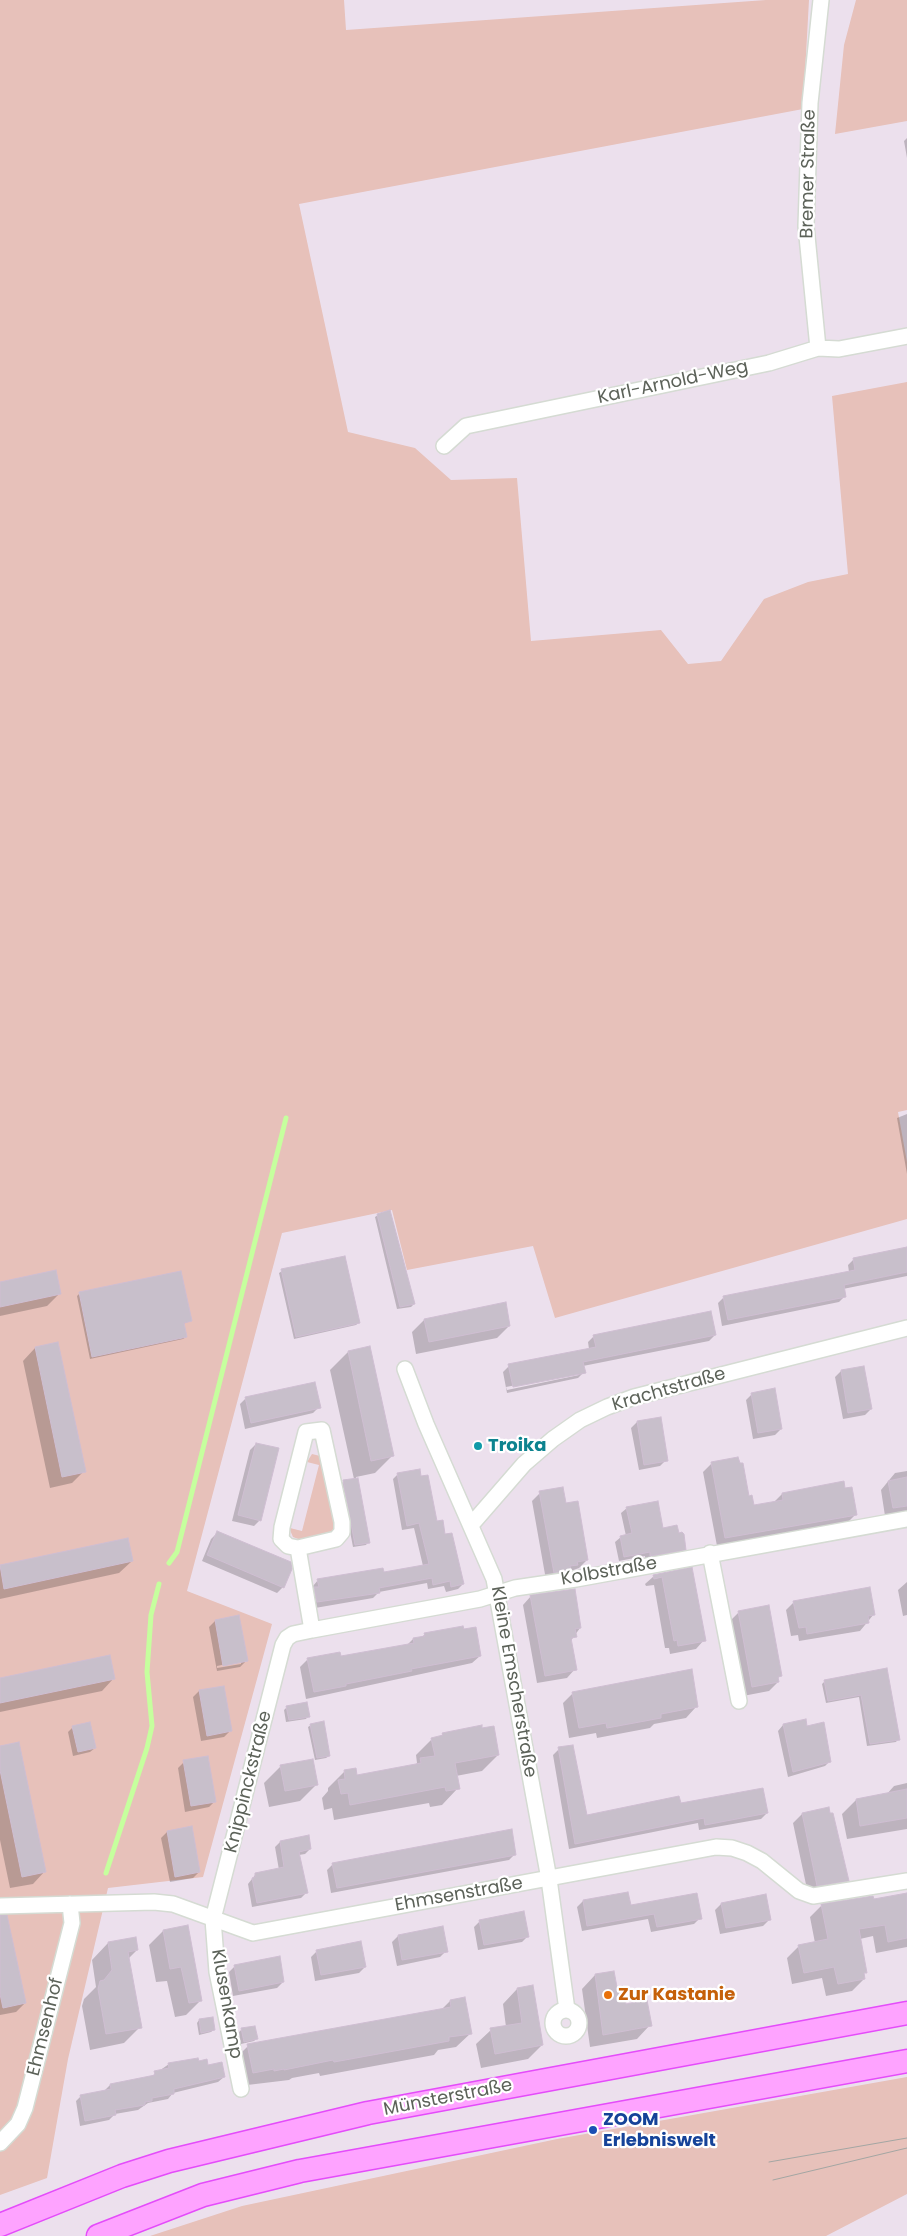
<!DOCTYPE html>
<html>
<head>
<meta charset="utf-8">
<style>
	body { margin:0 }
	canvas { display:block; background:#ece0ed }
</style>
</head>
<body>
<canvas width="907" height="2236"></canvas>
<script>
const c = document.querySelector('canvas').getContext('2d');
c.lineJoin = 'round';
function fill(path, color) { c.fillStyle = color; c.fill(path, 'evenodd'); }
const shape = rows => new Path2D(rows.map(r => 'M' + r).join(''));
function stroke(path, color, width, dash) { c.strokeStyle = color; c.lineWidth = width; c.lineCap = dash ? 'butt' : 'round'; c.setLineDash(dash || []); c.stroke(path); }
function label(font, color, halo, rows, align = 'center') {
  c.font = font + ' Poppins,sans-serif'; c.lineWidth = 4.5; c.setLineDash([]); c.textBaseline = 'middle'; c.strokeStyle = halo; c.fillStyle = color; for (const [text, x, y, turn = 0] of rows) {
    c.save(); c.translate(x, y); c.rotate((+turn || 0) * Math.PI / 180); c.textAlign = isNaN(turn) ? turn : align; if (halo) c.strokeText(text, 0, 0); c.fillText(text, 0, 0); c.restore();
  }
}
fill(shape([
	[0,0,344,0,346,30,766,0,809,0,803,109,299,204,348,432,415,448,451,480,517,478,531,641,661,630,688,664,721,661,764,599,808,582,848,574,832,396,907,382,907,1110,898,1112,907,1162,907,1219,555,1318,533,1246,407,1270,392,1210,282,1233,187,1591,272,1624,203,1877,108,1888,68,2059,47,2178,0,2195],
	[856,0,907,0,907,121,835,134,844,45],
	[312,1454,320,1456,322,1460,335,1527,330,1534,301,1540,293,1537,290,1530,290,1528,302,1531,319,1465,307,1462],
	[907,2077,907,2194,826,2236,150,2236,242,2206,557,2139]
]), '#e7c1ba');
fill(shape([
	[907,138,907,158,904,141],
	[907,1114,907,1174,897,1118],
	[378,1215,414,1304,411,1307,397,1309,375,1217],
	[907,1248,907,1276,843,1289,845,1296,839,1302,722,1326,718,1303,724,1297,849,1272,848,1265,854,1259],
	[282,1271,359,1322,356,1325,294,1339,279,1273],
	[0,1283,59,1294,47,1306,0,1316],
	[80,1293,190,1321,183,1324,186,1337,183,1339,90,1359,77,1296],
	[424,1320,509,1326,497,1338,416,1354,412,1332],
	[715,1335,709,1341,583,1366,584,1372,578,1378,507,1393,503,1372,509,1366,589,1349,588,1342,594,1336],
	[579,1373,579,1375,507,1390,506,1387],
	[35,1348,84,1471,72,1483,50,1488,23,1361],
	[348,1352,393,1455,375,1473,356,1477,368,1542,366,1545,353,1547,341,1484,344,1481,354,1479,330,1370],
	[841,1371,871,1409,865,1415,843,1419,835,1377],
	[752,1394,781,1429,775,1435,753,1439,746,1400],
	[246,1398,319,1407,313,1413,245,1429,240,1404],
	[637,1422,666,1460,660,1466,639,1470,631,1428],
	[256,1444,260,1520,254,1526,232,1521,250,1450],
	[712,1463,748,1497,753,1507,773,1503,782,1494,856,1514,847,1523,717,1546,703,1472],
	[907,1471,907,1512,885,1516,881,1490,895,1473],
	[398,1474,436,1522,444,1536,463,1584,458,1589,446,1592,444,1586,428,1589,427,1583,379,1592,373,1598,315,1608,309,1594,313,1590,313,1586,318,1580,383,1573,423,1566,414,1528,402,1530,393,1479],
	[540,1493,565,1505,587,1560,579,1568,546,1580,532,1501],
	[627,1508,662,1529,685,1549,679,1554,645,1561,645,1556,619,1561,615,1542,621,1537,626,1536,621,1513],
	[217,1533,283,1587,277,1593,202,1561,211,1539],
	[127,1539,132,1561,119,1573,0,1599,0,1567],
	[691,1569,704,1640,696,1649,670,1654,669,1648,665,1648,654,1585,646,1586,645,1584,654,1576],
	[907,1582,907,1615,903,1616,898,1590],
	[531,1596,580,1628,570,1642,575,1669,567,1678,537,1683,523,1605],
	[794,1602,874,1614,860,1631,799,1641,798,1635,791,1636,786,1610],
	[739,1612,780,1676,777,1679,778,1682,769,1691,743,1696,730,1621],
	[215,1621,246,1661,240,1667,217,1671,209,1627],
	[241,1661,241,1664,217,1668,217,1666],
	[425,1634,480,1656,472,1663,306,1699,300,1667,308,1659,340,1658,407,1645,413,1639,421,1638],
	[886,1670,898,1739,896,1742,867,1746,859,1697,826,1703,822,1684,825,1681],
	[114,1678,102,1691,0,1712,0,1680],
	[199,1691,230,1731,224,1737,201,1741,193,1697],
	[573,1693,696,1707,686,1718,654,1724,650,1728,597,1738,596,1733,569,1738,563,1703],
	[287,1707,308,1716,306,1719,286,1722,284,1710],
	[805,1721,806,1727,830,1761,825,1766,788,1777,778,1731,783,1725],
	[311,1725,329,1756,326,1758,315,1760,308,1727],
	[73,1727,95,1748,90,1752,73,1756,68,1732],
	[443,1734,498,1755,482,1771,456,1776,458,1788,442,1805,430,1807,429,1803,334,1820,332,1808,324,1810,322,1798,328,1791,328,1788,344,1772,356,1777,415,1766,417,1763,416,1755,432,1739,439,1737],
	[0,1747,45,1871,33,1884,10,1888,0,1840],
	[559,1749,586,1817,680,1804,767,1813,761,1819,699,1830,698,1823,569,1849,553,1755],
	[184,1762,215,1801,209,1807,185,1812,178,1768],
	[281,1766,317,1784,300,1801,269,1807,264,1783],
	[907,1783,907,1829,847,1839,842,1814,856,1800,886,1795,894,1786],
	[802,1814,848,1880,838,1890,808,1894,793,1823],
	[167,1832,199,1872,193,1878,170,1882,161,1838],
	[280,1842,310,1849,305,1854,299,1855,306,1893,301,1898,252,1907,248,1884,255,1875,279,1870,275,1847],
	[515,1854,509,1860,331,1893,327,1870,333,1864],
	[907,1894,907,1947,876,1953,873,1936,860,1939,864,1979,852,1991,826,1996,822,1978,792,1984,787,1958,799,1946,815,1943,810,1917,822,1905,873,1900],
	[583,1901,630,1907,700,1918,694,1924,651,1932,648,1919,582,1931,577,1907],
	[721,1904,769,1920,763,1926,720,1934,715,1910],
	[480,1921,528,1936,522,1942,478,1950,474,1927],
	[0,1925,25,2003,16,2012,0,2015],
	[163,1931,201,2000,186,2015,175,2017,167,1981,156,1982,149,1945],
	[398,1936,446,1951,440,1957,397,1966,392,1942],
	[108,1943,137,1950,128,1959,140,2027,124,2043,90,2050,82,2006,84,1999,96,1987,92,1960],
	[317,1951,365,1967,359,1973,315,1981,311,1957],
	[235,1966,283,1982,277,1988,233,1996,229,1972],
	[595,1975,616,1989,625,2005,650,2025,637,2039,590,2047,582,1989],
	[517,1989,542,2045,528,2059,481,2068,476,2044,491,2030,506,2027,503,2004],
	[450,2001,471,2033,456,2047,438,2050,434,2055,320,2076,319,2073,292,2078,289,2080,239,2086,234,2060,248,2046,441,2010],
	[199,2020,214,2029,211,2032,199,2035,197,2023],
	[242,2029,256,2039,254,2041,241,2044,239,2032],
	[198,2062,224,2077,218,2082,173,2093,168,2099,148,2103,138,2110,115,2114,109,2120,80,2126,76,2101,81,2096,104,2091,110,2085,149,2078,169,2064]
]), '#0003');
stroke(shape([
	[169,1563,177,1552,286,1118],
	[106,1873,147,1748,152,1726,147,1672,151,1615,159,1584]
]), '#c6ff9e', 5);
const building = shape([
	[390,1210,415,1304,400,1307,377,1214,390,1210],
	[907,1247,907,1272,844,1285,846,1297,728,1320,723,1296,855,1270,853,1258,907,1247],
	[345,1256,360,1323,296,1337,281,1269,345,1256],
	[56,1270,61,1294,0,1307,0,1282,56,1270],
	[181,1271,192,1321,184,1323,187,1337,92,1357,79,1292,181,1271],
	[506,1302,510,1326,429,1342,424,1319,506,1302],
	[711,1311,716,1335,583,1362,586,1373,513,1387,508,1364,596,1347,593,1335,711,1311],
	[58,1342,86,1472,62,1477,35,1347,58,1342],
	[370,1346,394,1456,371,1461,348,1351,370,1346],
	[864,1366,872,1409,848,1413,841,1370,864,1366],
	[315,1382,321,1408,251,1423,245,1397,315,1382],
	[775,1388,782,1429,758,1433,751,1393,775,1388],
	[661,1417,668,1461,644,1465,637,1421,661,1417],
	[256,1443,279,1448,261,1521,238,1515,256,1443],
	[738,1457,740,1463,743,1463,749,1496,752,1495,754,1505,783,1500,782,1493,844,1481,845,1488,852,1487,857,1515,725,1538,711,1462,738,1457],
	[420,1469,421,1476,428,1475,437,1521,443,1520,445,1534,452,1533,464,1584,451,1587,450,1581,433,1585,432,1578,379,1588,380,1593,317,1602,314,1587,319,1587,317,1579,383,1568,384,1572,429,1564,419,1523,407,1526,397,1473,420,1469],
	[907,1477,907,1506,893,1508,888,1481,907,1477],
	[358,1478,370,1543,355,1545,343,1480,358,1478],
	[563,1487,566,1503,578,1501,588,1560,577,1562,578,1565,570,1566,571,1570,554,1573,539,1491,563,1487],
	[658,1501,663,1528,677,1525,679,1533,682,1532,684,1534,686,1550,650,1556,650,1552,624,1557,620,1536,632,1533,626,1507,658,1501],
	[217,1531,291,1562,292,1569,284,1588,207,1555,217,1531],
	[128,1538,133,1561,4,1589,0,1565,128,1538],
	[692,1567,706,1641,678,1646,677,1640,674,1641,662,1577,654,1579,653,1575,692,1567],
	[870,1587,875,1615,868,1616,869,1623,807,1634,806,1627,799,1628,793,1601,870,1587],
	[575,1589,581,1628,575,1629,577,1637,571,1638,577,1670,545,1676,530,1595,575,1589],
	[769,1605,782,1676,778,1677,779,1682,752,1687,738,1611,769,1605],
	[239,1615,248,1661,223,1666,215,1620,239,1615],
	[463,1626,464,1629,476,1627,481,1656,411,1669,412,1671,346,1684,346,1686,314,1692,307,1658,340,1652,341,1656,414,1643,413,1638,425,1636,424,1633,463,1626],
	[110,1655,115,1679,0,1703,0,1678,110,1655],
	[887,1668,900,1740,870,1744,861,1695,828,1701,824,1680,887,1668],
	[692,1669,698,1707,661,1714,661,1718,607,1728,606,1723,579,1728,572,1692,692,1669],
	[224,1686,232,1731,207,1736,199,1690,224,1686],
	[307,1702,310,1717,289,1720,286,1706,307,1702],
	[806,1719,807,1726,824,1722,831,1762,793,1772,783,1724,806,1719],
	[324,1721,330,1756,317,1758,310,1724,324,1721],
	[90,1722,96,1748,78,1752,72,1726,90,1722],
	[482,1725,482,1728,494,1726,499,1755,455,1763,460,1789,446,1791,445,1787,350,1805,348,1793,341,1794,338,1780,345,1779,344,1770,356,1768,357,1775,421,1763,420,1758,435,1756,431,1738,443,1735,442,1733,482,1725],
	[19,1742,46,1872,22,1877,0,1770,0,1746,19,1742],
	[573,1745,587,1815,679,1796,681,1803,763,1788,768,1813,705,1825,704,1818,575,1844,558,1747,573,1745],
	[208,1756,216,1802,191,1806,183,1760,208,1756],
	[313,1759,318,1785,285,1791,280,1765,313,1759],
	[907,1789,907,1818,860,1826,856,1799,907,1789],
	[829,1807,830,1813,833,1813,849,1881,817,1886,802,1813,829,1807],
	[192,1826,200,1872,175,1877,167,1831,192,1826],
	[512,1829,516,1855,337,1888,332,1863,512,1829],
	[309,1835,311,1849,299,1852,308,1893,257,1903,252,1878,255,1877,255,1873,284,1867,280,1841,309,1835],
	[628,1892,631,1905,697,1893,702,1919,657,1927,654,1914,587,1926,583,1900,628,1892],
	[907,1893,907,1938,888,1942,885,1925,859,1929,867,1973,864,1973,865,1979,838,1984,834,1967,804,1973,798,1945,828,1939,821,1904,873,1896,874,1899,907,1893],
	[766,1894,771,1920,726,1928,721,1903,766,1894],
	[524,1911,529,1937,484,1945,479,1920,524,1911],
	[0,1915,7,1915,26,2003,3,2008,0,1994,0,1915],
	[188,1925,202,2001,189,2003,181,1967,170,1969,163,1930,188,1925],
	[443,1926,448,1952,402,1960,398,1935,443,1926],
	[136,1937,138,1950,128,1952,142,2028,106,2034,98,1989,100,1981,104,1980,112,1970,108,1942,136,1937],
	[361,1941,366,1967,321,1975,316,1950,361,1941],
	[280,1956,284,1982,239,1991,234,1965,280,1956],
	[614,1971,617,1987,623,1986,626,2004,647,2000,652,2026,603,2035,595,1974,614,1971],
	[533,1985,543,2045,495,2054,490,2028,522,2023,517,1988,533,1985],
	[465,1997,472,2034,449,2037,449,2041,334,2062,333,2060,284,2070,284,2069,274,2071,274,2069,253,2073,247,2044,451,2007,450,2000,465,1997],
	[213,2017,215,2030,201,2033,199,2019,213,2017],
	[255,2026,258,2039,244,2042,241,2028,255,2026],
	[198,2058,199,2061,207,2059,208,2065,222,2062,225,2077,174,2089,174,2094,152,2098,152,2101,145,2102,145,2105,115,2110,116,2115,85,2121,80,2095,111,2089,110,2084,155,2075,154,2071,169,2068,168,2063,198,2058]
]);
fill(building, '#c8bfcb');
stroke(building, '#cfbed2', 1);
const street = shape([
	[818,348,806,226,810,103,821,0],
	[444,446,466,426,769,363,818,348,839,349,907,336],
	[405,1369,426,1424,494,1579,549,1879,567,2010],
	[471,1525,524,1464,553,1439,580,1420,607,1407,634,1397,907,1328],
	[298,1548,288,1546,281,1539,282,1527,306,1432,322,1430,342,1522,342,1532,336,1539,298,1548,312,1630],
	[710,1553,739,1701],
	[0,1906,154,1902,173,1904,253,1933,716,1847,732,1848,747,1853,762,1861,799,1891,813,1896,907,1881],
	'553 2023a13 13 0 1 1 26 0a13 13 0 1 1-26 0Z',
	[241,2089,217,1972,213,1919,283,1645,287,1638,293,1634,312,1630,480,1599,515,1588,576,1579,907,1519],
	[0,2143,18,2124,25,2108,72,1923,70,1904]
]);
const primary = shape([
	[0,2225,122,2176,169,2161,368,2113,907,2013],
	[98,2236,203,2195,300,2171,907,2061]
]);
stroke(street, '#d5dbd3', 18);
stroke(primary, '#e44cfa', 25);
stroke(street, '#fff', 15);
stroke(primary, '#fea3ff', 22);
stroke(shape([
	[769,2162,907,2138],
	[773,2180,907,2148]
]), '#a4a6a3', 1);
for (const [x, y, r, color] of [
	[478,1446,5,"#0f9aa8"],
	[608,1995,5,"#e8710a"],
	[593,2130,5,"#1a4fb4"]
]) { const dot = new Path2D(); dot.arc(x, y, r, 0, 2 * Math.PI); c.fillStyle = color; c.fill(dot); stroke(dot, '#fff', 2); }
label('18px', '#5c6259', '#fff', [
	["Bremer Straße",809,174,-89],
	["Karl-Arnold-Weg",673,383,-12],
	["Krachtstraße",669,1390,-16],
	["Kolbstraße",609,1572,-10],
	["Kleine Emscherstraße",513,1682,80],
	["Knippinckstraße",249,1782,-76],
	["Ehmsenstraße",459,1895,-10],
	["Klusenkamp",226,2004,80],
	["Ehmsenhof",46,2027,-76],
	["Münsterstraße",448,2098,-11]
]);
label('bold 18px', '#0d838f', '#fff', [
	["Troika",488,1446]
], 'left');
label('bold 18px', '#c56008', '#fff', [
	["Zur Kastanie",618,1995]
], 'left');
label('bold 18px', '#164399', '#fff', [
	["ZOOM",603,2120],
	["Erlebniswelt",603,2141]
], 'left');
</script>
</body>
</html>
